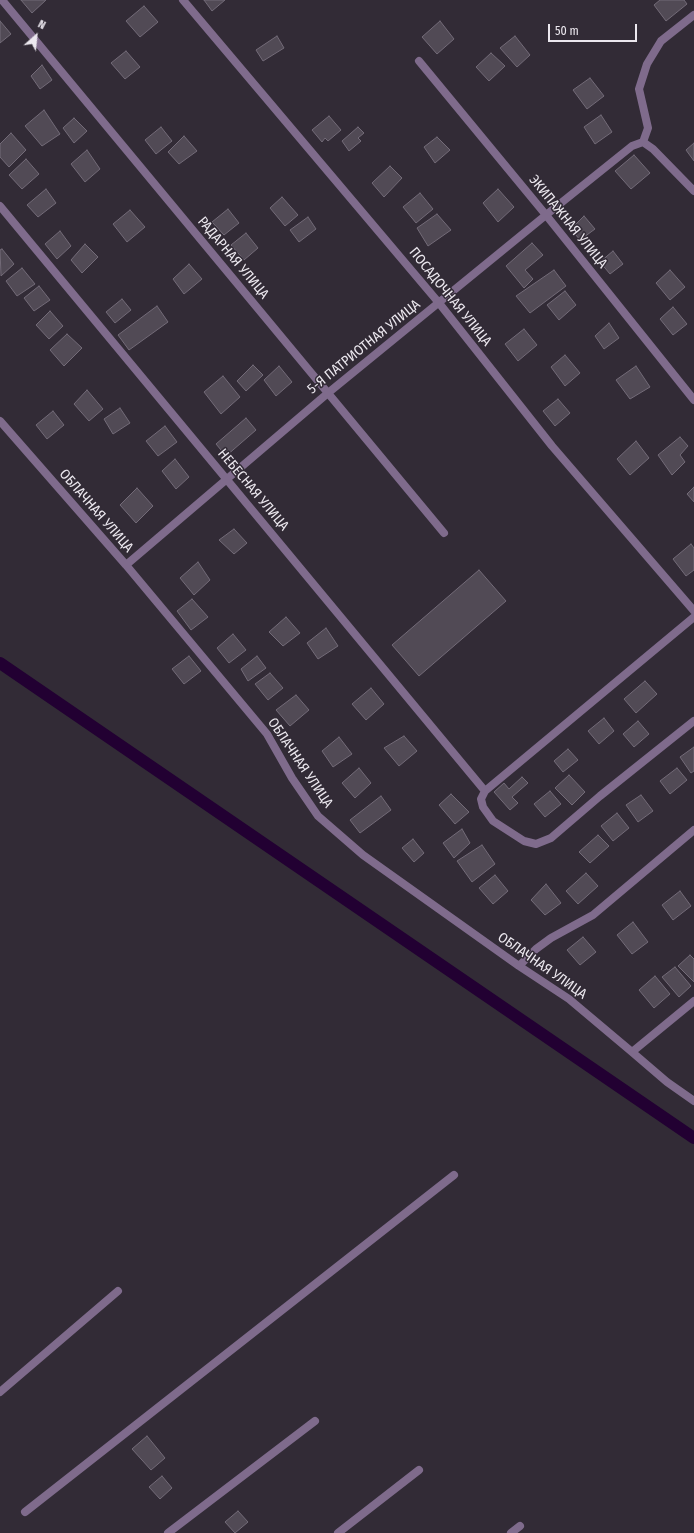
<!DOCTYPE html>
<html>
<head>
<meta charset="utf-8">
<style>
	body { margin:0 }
	#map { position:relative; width:694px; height:1533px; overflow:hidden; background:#322b36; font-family:"Fira Sans Condensed",sans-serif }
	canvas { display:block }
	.north { position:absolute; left:16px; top:16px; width:40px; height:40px; -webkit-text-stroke:3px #322b36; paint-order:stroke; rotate:27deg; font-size:11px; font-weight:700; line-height:16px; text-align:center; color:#ece8ef }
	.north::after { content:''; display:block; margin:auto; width:14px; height:18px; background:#ece8ef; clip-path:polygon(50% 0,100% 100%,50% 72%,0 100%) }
	.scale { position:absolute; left:548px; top:24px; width:89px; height:18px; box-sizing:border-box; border:2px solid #ece8ef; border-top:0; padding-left:5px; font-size:12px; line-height:14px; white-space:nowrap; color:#ece8ef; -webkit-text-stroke:3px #322b36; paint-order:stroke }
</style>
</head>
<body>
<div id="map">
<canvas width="694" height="1533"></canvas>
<div class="north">N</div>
<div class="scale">50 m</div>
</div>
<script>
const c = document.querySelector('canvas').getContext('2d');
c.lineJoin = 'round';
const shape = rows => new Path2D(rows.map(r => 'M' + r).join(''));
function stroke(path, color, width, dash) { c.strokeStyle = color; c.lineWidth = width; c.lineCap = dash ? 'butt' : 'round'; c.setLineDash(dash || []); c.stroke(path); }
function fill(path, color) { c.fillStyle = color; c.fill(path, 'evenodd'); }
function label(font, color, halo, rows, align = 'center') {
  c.font = font + ' "Fira Sans Condensed",sans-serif'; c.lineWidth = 3; c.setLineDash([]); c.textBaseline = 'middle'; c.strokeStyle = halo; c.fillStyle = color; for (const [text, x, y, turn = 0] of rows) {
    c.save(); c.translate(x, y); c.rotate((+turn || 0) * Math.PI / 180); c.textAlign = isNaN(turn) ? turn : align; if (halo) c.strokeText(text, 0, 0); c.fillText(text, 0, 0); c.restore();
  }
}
stroke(shape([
	[0,663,694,1138]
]), '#220032', 12);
const building = shape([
	[21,0,46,0,32,13,21,0],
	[204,0,225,0,212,11,204,0],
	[660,0,684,0,687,4,666,21,654,5,660,0],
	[144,6,158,22,140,37,126,21,144,6],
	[0,21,11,34,0,43,0,21],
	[440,21,454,39,437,54,422,37,440,21],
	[277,36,284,48,263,61,256,50,277,36],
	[515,36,530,55,517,67,500,48,515,36],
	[126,51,140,67,125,79,111,63,126,51],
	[491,53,505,66,489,81,476,67,491,53],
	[42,65,52,80,40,89,31,76,42,65],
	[590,78,604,96,587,109,573,90,590,78],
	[44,110,60,134,42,146,25,126,44,110],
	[601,115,612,132,595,144,584,127,601,115],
	[329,116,341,130,328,141,325,138,322,142,312,130,329,116],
	[74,118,87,131,74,143,63,128,74,118],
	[161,127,172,141,156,154,145,140,161,127],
	[358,127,364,133,358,138,361,141,349,151,342,141,358,127],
	[11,133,26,150,9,167,0,157,0,144,11,133],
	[184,136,197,151,179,164,168,152,184,136],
	[437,137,450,150,435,163,424,147,437,137],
	[694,143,694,161,686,150,694,143],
	[87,150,100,169,85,182,71,164,87,150],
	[634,155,650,173,631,189,615,171,634,155],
	[26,159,39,174,22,189,9,175,26,159],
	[390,166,402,178,384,197,372,183,390,166],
	[46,189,56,203,38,217,27,205,46,189],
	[498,189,514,207,498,222,483,203,498,189],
	[420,193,433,209,416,223,403,207,420,193],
	[282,197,298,215,285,226,270,208,282,197],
	[228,209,239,223,224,235,212,222,228,209],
	[130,210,145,227,127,242,113,224,130,210],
	[437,214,451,230,428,246,417,228,437,214],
	[584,216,595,229,580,240,571,229,584,216],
	[308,217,316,229,299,242,290,230,308,217],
	[60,231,71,246,57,259,45,244,60,231],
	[246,233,258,248,244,260,231,245,246,233],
	[532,243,543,255,525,270,533,279,524,288,506,266,532,243],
	[85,244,98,257,82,273,71,260,85,244],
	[2,249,14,264,1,276,0,250,2,249],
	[613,251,623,264,610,274,600,262,613,251],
	[189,264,202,279,184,294,173,279,189,264],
	[22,268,35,284,17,296,6,281,22,268],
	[554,270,566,286,530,313,516,296,554,270],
	[670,270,685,287,670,300,656,283,670,270],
	[39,286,50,300,34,311,24,298,39,286],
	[565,291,576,305,559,320,547,305,565,291],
	[122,299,131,310,115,323,106,312,122,299],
	[157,306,168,322,129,350,118,335,157,306],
	[673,307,687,324,673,335,660,319,673,307],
	[50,311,63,326,49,339,36,325,50,311],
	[609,323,619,338,604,349,595,336,609,323],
	[524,329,537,345,518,361,505,344,524,329],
	[67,334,82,348,64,366,50,350,67,334],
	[565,355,580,373,565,386,551,367,565,355],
	[253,365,263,375,246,391,237,381,253,365],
	[279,366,292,382,276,396,264,380,279,366],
	[636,366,650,387,630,399,616,380,636,366],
	[223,376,240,397,221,414,204,392,223,376],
	[87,390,103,409,89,421,74,404,87,390],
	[558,399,570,413,555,426,543,411,558,399],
	[120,408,130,423,113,434,104,419,120,408],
	[53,411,64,425,47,439,36,425,53,411],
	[246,418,256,430,226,456,216,444,246,418],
	[165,426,177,442,158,456,146,441,165,426],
	[680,437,688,446,680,455,685,462,672,475,658,455,680,437],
	[636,441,649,458,630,475,617,459,636,441],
	[175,459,189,477,176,489,162,471,175,459],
	[694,487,694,502,687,494,694,487],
	[137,488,153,506,136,523,120,505,137,488],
	[234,529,247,543,234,554,219,540,234,529],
	[691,544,694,548,694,570,686,576,673,559,691,544],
	[198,562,210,580,194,595,180,578,198,562],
	[479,570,506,601,419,676,392,645,479,570],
	[192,599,208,617,191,630,177,611,192,599],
	[286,617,300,633,283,646,269,632,286,617],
	[326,628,338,646,318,659,307,643,326,628],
	[233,634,246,650,229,663,217,648,233,634],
	[189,656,201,671,184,684,172,669,189,656],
	[257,656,266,668,248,681,241,669,257,656],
	[270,673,283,688,268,700,255,684,270,673],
	[645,681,657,694,636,713,624,699,645,681],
	[371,688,384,704,366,720,352,704,371,688],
	[296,695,309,710,290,726,276,710,296,695],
	[604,718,614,731,599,744,588,731,604,718],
	[638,721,649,734,634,747,623,734,638,721],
	[404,736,417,751,399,766,384,748,404,736],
	[339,737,352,754,333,767,322,751,339,737],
	[694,747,694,771,691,773,680,757,694,747],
	[568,749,578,760,563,772,554,761,568,749],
	[359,768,371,783,355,798,342,783,359,768],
	[677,768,687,780,670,794,660,781,677,768],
	[569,775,585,792,572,805,555,788,569,775],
	[522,777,528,783,512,797,518,803,510,810,494,792,504,783,509,789,522,777],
	[550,791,561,804,545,817,534,804,550,791],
	[451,794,469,812,455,824,439,805,451,794],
	[641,795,653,811,638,822,626,805,641,795],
	[381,796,391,810,360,833,350,820,381,796],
	[617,813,629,828,613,841,601,826,617,813],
	[462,829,470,843,454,858,443,843,462,829],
	[598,835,609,846,590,863,579,852,598,835],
	[413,839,424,853,414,862,402,848,413,839],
	[482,845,495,864,472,882,457,861,482,845],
	[586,873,598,886,578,904,566,891,586,873],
	[495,875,508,891,493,904,479,888,495,875],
	[546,884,561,903,545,915,531,900,546,884],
	[680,891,691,906,673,920,662,905,680,891],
	[633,922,648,942,632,954,617,935,633,922],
	[583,937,596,952,580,965,567,950,583,937],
	[690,955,694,959,694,982,678,966,690,955],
	[675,967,691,986,679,997,662,977,675,967],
	[655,976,670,994,654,1008,639,990,655,976],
	[147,1436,165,1458,151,1470,132,1449,147,1436],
	[162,1476,172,1488,160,1499,149,1487,162,1476],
	[238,1511,248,1522,235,1533,225,1522,238,1511]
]);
fill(building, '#514a55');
stroke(building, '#736b78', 1);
stroke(shape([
	[2,0,444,533],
	[183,0,439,303,552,446,694,611],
	[419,61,546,215,694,400],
	[643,142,648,128,639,89,647,64,661,41,694,15],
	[643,142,653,149,694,191],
	[0,206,485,791],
	[0,421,126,565,267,734,292,778,318,816,363,855,519,966,569,999,632,1052,667,1082,694,1101],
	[126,565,328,393,546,215,632,146,643,142],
	[694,617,485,791,481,799,483,807,493,821,524,841,536,844,551,838,600,796,694,721],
	[519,966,536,949,551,938,593,915,694,830],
	[632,1052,694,1001],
	[0,1392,118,1291],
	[25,1512,454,1175],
	[168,1533,315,1421],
	[338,1533,419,1470],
	[511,1533,520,1526]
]), '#7f6b8c', 8);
label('14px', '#ece8ef', '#322b36', [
	["ЭКИПАЖНАЯ УЛИЦА",568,222,51],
	["РАДАРНАЯ УЛИЦА",233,258,50],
	["ПОСАДОЧНАЯ УЛИЦА",450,297,51],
	["5-Я ПАТРИОТНАЯ УЛИЦА",364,347,-39],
	["НЕБЕСНАЯ УЛИЦА",253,490,50],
	["ОБЛАЧНАЯ УЛИЦА",96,511,49],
	["ОБЛАЧНАЯ УЛИЦА",300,763,56],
	["ОБЛАЧНАЯ УЛИЦА",542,966,35]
]);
</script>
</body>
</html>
